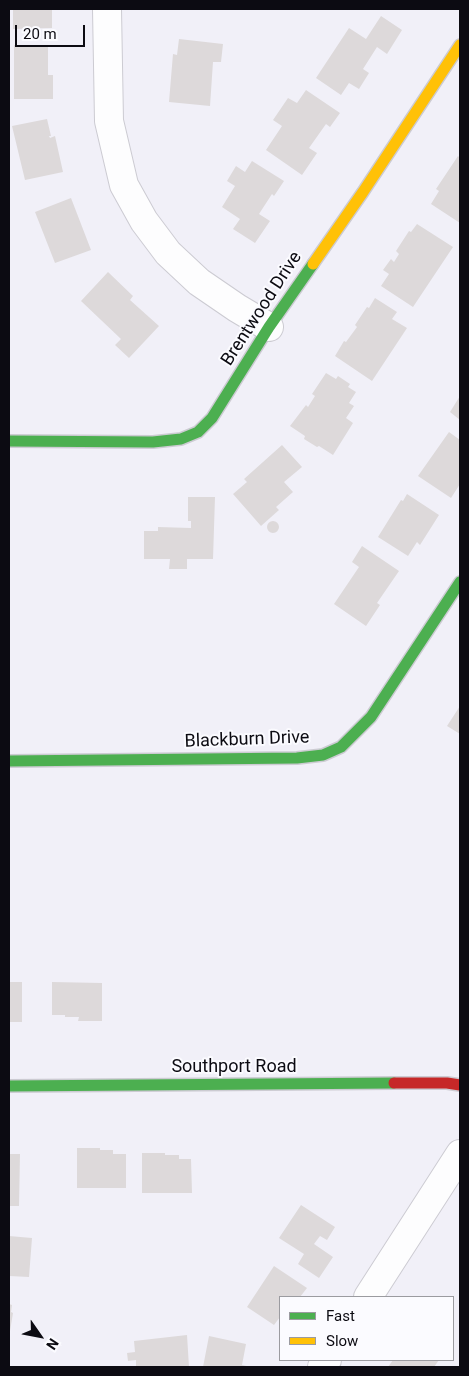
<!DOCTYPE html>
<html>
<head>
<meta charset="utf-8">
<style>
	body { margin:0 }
	#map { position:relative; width:469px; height:1376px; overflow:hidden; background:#f1f0f8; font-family:Roboto,sans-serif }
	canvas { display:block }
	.frame { position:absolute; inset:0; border:10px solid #0c0b12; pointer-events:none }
	.legend { position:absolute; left:279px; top:1296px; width:175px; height:65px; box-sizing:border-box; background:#fbfbff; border:1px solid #9b9ba0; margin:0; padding:6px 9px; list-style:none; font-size:15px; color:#0c0b12 }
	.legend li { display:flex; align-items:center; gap:10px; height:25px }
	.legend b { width:25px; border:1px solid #9b9ba0 }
	.north { position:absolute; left:15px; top:1311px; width:50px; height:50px; -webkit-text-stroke:4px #fbfbff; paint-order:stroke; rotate:123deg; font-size:14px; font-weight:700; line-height:20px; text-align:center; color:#0c0b12 }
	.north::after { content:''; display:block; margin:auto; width:18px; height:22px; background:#0c0b12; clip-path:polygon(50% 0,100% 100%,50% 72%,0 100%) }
	.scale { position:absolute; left:15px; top:25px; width:70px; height:22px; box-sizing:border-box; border:2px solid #0c0b12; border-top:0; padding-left:6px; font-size:15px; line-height:18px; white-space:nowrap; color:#0c0b12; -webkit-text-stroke:4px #fbfbff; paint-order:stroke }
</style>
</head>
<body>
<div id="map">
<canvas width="469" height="1376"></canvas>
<div class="frame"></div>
<ul class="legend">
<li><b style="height:6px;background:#4caf50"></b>Fast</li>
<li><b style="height:6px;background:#ffc107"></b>Slow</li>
</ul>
<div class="north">N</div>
<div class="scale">20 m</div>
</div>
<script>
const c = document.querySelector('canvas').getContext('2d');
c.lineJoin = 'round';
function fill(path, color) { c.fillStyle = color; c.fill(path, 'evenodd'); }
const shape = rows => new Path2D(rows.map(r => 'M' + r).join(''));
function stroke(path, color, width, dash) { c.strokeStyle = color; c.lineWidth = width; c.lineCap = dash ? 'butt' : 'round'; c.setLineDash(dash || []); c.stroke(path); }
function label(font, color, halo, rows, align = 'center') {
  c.font = font + ' Roboto,sans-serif'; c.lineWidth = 4; c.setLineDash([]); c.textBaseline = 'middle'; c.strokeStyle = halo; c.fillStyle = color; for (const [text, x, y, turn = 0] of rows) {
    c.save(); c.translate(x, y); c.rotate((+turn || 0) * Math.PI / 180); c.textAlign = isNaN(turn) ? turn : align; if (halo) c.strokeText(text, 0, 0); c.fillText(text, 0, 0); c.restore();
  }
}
fill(shape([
	[13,9,52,9,52,28,13,29],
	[381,16,402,30,387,54,377,47,363,69,369,73,359,89,349,83,341,95,316,78,349,28,366,39],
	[179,39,223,44,221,62,213,62,210,106,169,102,173,54,177,55],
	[14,45,48,46,48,75,53,75,53,99,14,99],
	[306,90,340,113,330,127,326,124,309,148,317,153,302,175,266,150,282,126,273,120,288,98,297,103],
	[47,119,51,136,49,136,50,138,55,136,63,172,25,180,12,126],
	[458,156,460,158,460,223,431,204,439,191,436,189],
	[252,161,284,181,274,196,272,194,259,214,270,221,255,243,233,229,240,219,222,207,235,186,227,181,236,166,245,172],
	[71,198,91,250,55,263,35,212],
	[417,224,453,247,413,307,381,286,389,274,383,270,391,259,394,262,399,254,396,251,409,231,411,232],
	[108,272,133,296,130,300,159,326,129,358,115,345,121,339,81,301],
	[375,298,397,312,392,319,407,328,372,381,335,356,344,341,346,342,357,327,355,325,367,307,369,308],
	[326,373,336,379,338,376,350,384,348,387,356,392,349,403,354,406,346,418,353,423,333,455,319,446,317,447,304,439,305,436,290,426,306,405,308,407,315,396,312,394],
	[460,396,460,420,450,412],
	[449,432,460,440,460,484,451,498,418,476],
	[282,445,302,467,284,482,293,492,276,507,279,510,261,526,233,494,247,482,244,479],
	[407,494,439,515,420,545,417,542,408,556,378,537,401,500,403,501],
	[188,497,215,497,213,559,187,559,187,569,169,569,170,559,144,559,144,531,158,531,158,527,191,528,191,521,188,521],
	'267 527a6 6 0 1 1 12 0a6 6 0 1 1-12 0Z',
	[362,546,399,571,377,603,380,605,366,626,334,604,359,567,352,562],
	[460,706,460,734,447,726],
	[9,982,22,982,22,1022,9,1022],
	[52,982,102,983,102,1021,78,1021,79,1017,65,1017,65,1015,52,1015],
	[77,1148,100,1148,100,1150,113,1150,113,1154,126,1154,126,1188,77,1188],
	[142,1153,165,1153,165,1155,179,1155,179,1159,191,1159,192,1193,142,1193],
	[9,1154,20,1154,19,1206,9,1206],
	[301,1205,335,1227,327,1240,320,1236,314,1244,333,1257,319,1278,298,1264,304,1254,279,1238],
	[9,1236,32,1238,29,1277,9,1276],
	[274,1266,307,1288,300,1297,280,1297,280,1317,274,1325,247,1307],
	[9,1304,12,1305,11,1312,13,1313,10,1331,9,1331],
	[187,1335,189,1367,136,1367,136,1360,128,1361,127,1353,135,1352,134,1341],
	[209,1336,246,1344,242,1365,251,1367,203,1367],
	[393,1360,439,1360,434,1367,388,1367]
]), '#ddd9da');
const street = shape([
	[107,9,109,121,124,185,144,221,168,253,199,282,237,308,269,327],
	[368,1297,460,1154],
	[322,1367,327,1360]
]);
const fast = shape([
	[9,441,153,442,181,439,198,432,212,418,269,327,313,264],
	[9,761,297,758,323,755,341,747,371,717,460,582],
	[9,1086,394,1083]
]);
const slow = shape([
	[313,264,363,192,460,45]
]);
const jam = shape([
	[394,1083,447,1083,460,1085]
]);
stroke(street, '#cccbd2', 30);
stroke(fast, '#cccbd2', 14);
stroke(slow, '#cccbd2', 14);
stroke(jam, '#cccbd2', 14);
stroke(street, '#fdfdfe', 28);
stroke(fast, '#4caf50', 11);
stroke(slow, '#ffc107', 11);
stroke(jam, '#c62828', 11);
label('18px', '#0c0b12', '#fbfbff', [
	["Brentwood Drive",262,309,-57],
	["Blackburn Drive",247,740,-2],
	["Southport Road",234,1067]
]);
</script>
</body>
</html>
